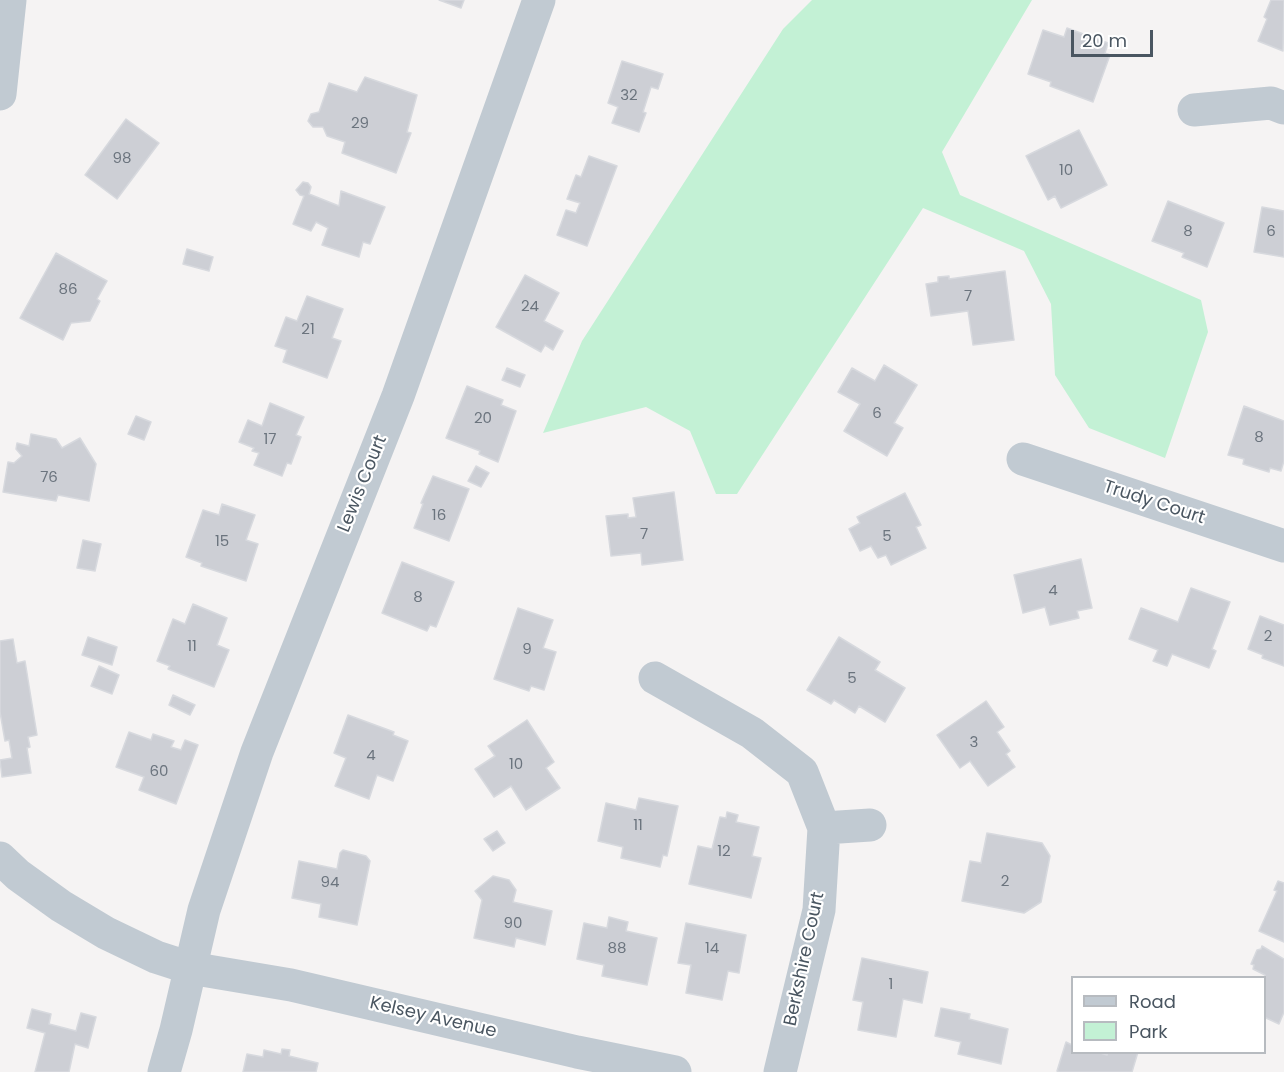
<!DOCTYPE html>
<html>
<head>
<meta charset="utf-8">
<style>
	body { margin:0 }
	#map { position:relative; width:1284px; height:1072px; overflow:hidden; background:#f5f3f3; font-family:Poppins,sans-serif }
	canvas { display:block }
	.legend { position:absolute; left:1071px; top:976px; width:195px; height:78px; box-sizing:border-box; background:#fff; border:2px solid #b7bbc0; margin:0; padding:8px 10px; list-style:none; font-size:18px; color:#4a5661 }
	.legend li { display:flex; align-items:center; gap:12px; height:30px }
	.legend b { width:30px; border:2px solid #b7bbc0 }
	.scale { position:absolute; left:1071px; top:30px; width:82px; height:27px; box-sizing:border-box; border:3px solid #4a5661; border-top:0; padding-left:8px; font-size:18px; line-height:21px; white-space:nowrap; color:#4a5661; -webkit-text-stroke:4px #fff; paint-order:stroke }
</style>
</head>
<body>
<div id="map">
<canvas width="1284" height="1072"></canvas>
<ul class="legend">
<li><b style="height:8px;background:#c1cad2"></b>Road</li>
<li><b style="height:16px;background:#c3f1d5"></b>Park</li>
</ul>
<div class="scale">20 m</div>
</div>
<script>
const c = document.querySelector('canvas').getContext('2d');
c.lineJoin = 'round';
function fill(path, color) { c.fillStyle = color; c.fill(path, 'evenodd'); }
const shape = rows => new Path2D(rows.map(r => 'M' + r).join(''));
function stroke(path, color, width, dash) { c.strokeStyle = color; c.lineWidth = width; c.lineCap = dash ? 'butt' : 'round'; c.setLineDash(dash || []); c.stroke(path); }
function label(font, color, halo, rows, align = 'center') {
  c.font = font + ' Poppins,sans-serif'; c.lineWidth = 4.5; c.setLineDash([]); c.textBaseline = 'middle'; c.strokeStyle = halo; c.fillStyle = color; for (const [text, x, y, turn = 0] of rows) {
    c.save(); c.translate(x, y); c.rotate((+turn || 0) * Math.PI / 180); c.textAlign = isNaN(turn) ? turn : align; if (halo) c.strokeText(text, 0, 0); c.fillText(text, 0, 0); c.restore();
  }
}
fill(shape([
	[812,0,1032,0,942,152,960,195,1201,300,1208,332,1165,458,1089,428,1055,375,1051,304,1024,251,923,208,737,494,716,494,690,431,646,407,543,433,582,341,783,29]
]), '#c3f1d5');
const building = shape([
	[439,0,464,0,461,8,439,0],
	[1271,0,1284,0,1283,51,1258,41,1267,19,1264,17,1271,0],
	[1067,28,1108,43,1105,53,1110,55,1093,102,1050,86,1051,82,1028,74,1043,30,1064,37,1067,28],
	[622,61,663,74,658,89,651,87,643,112,646,113,639,132,612,123,618,107,608,103,622,61],
	[365,77,417,95,407,132,411,133,396,173,342,153,345,142,327,136,323,127,313,127,308,121,311,114,319,112,329,83,357,92,365,77],
	[126,119,159,143,117,199,85,175,126,119],
	[1079,130,1107,185,1061,208,1055,196,1048,200,1026,156,1079,130],
	[589,156,617,166,587,246,557,235,566,210,576,213,580,203,567,199,576,175,581,177,589,156],
	[303,182,308,183,311,187,309,194,339,206,341,191,385,207,370,244,363,242,359,257,322,245,328,228,316,222,311,231,293,224,304,196,300,195,296,190,303,182],
	[1168,201,1224,223,1207,267,1182,257,1184,253,1152,241,1168,201],
	[1262,207,1284,211,1284,257,1254,252,1262,207],
	[187,249,213,257,209,271,183,264,187,249],
	[56,253,107,281,97,299,100,301,90,321,71,323,63,340,20,318,56,253],
	[1005,271,1014,340,973,345,968,311,931,316,926,284,938,282,938,277,949,276,949,279,1005,271],
	[525,275,559,293,544,321,563,331,553,350,545,345,541,352,496,327,525,275],
	[307,296,343,309,332,338,341,341,327,378,283,362,287,350,275,346,286,317,297,321,307,296],
	[884,365,917,385,894,423,903,428,887,456,844,431,860,404,838,392,852,368,875,381,884,365],
	[507,368,525,375,520,387,502,380,507,368],
	[467,386,503,400,501,405,516,411,498,462,479,454,480,451,446,438,467,386],
	[270,403,304,417,296,435,301,437,291,464,287,463,282,476,254,465,259,453,252,451,254,448,239,442,248,420,262,426,270,403],
	[1244,406,1284,421,1284,461,1281,471,1270,468,1269,472,1243,464,1244,459,1228,455,1244,406],
	[136,416,151,422,144,440,128,434,136,416],
	[31,434,56,439,62,448,80,438,96,464,89,501,58,495,56,501,3,492,8,462,14,463,22,456,16,449,17,443,29,446,31,434],
	[476,466,489,473,481,487,468,481,476,466],
	[433,476,469,489,449,541,414,528,423,504,421,503,433,476],
	[674,492,683,560,642,565,641,553,611,556,606,516,628,514,628,518,636,517,633,498,674,492],
	[905,493,921,525,916,527,926,548,891,565,886,555,878,558,871,546,860,551,849,529,860,523,857,517,905,493],
	[222,504,255,515,246,540,258,544,246,581,201,566,202,563,186,557,203,510,219,515,222,504],
	[83,540,101,544,95,571,77,568,83,540],
	[1081,559,1092,608,1077,611,1079,618,1050,625,1045,607,1023,613,1014,575,1081,559],
	[402,562,454,582,436,627,430,625,427,631,382,613,402,562],
	[1191,588,1230,602,1212,649,1216,651,1209,668,1172,654,1167,666,1153,661,1158,650,1129,639,1141,608,1178,622,1191,588],
	[193,604,227,618,217,645,229,650,214,687,168,669,170,666,157,661,173,619,185,624,193,604],
	[518,608,553,620,543,648,556,652,544,690,531,686,529,691,494,679,518,608],
	[1260,616,1284,625,1284,666,1262,658,1263,655,1248,649,1260,616],
	[88,637,117,647,112,665,82,655,88,637],
	[839,637,880,662,875,670,905,688,885,722,859,706,855,713,834,700,831,704,807,690,839,637],
	[13,639,17,663,25,661,37,735,28,737,30,747,27,748,31,773,2,777,0,760,12,758,9,740,5,741,0,712,0,641,13,639],
	[99,666,119,675,112,694,91,686,99,666],
	[173,695,195,705,190,715,169,705,173,695],
	[986,701,1004,727,997,732,1010,751,1006,754,1015,767,988,786,970,761,960,768,937,735,986,701],
	[348,715,394,732,393,735,408,741,393,781,377,775,369,799,335,786,346,758,334,753,348,715],
	[527,720,554,762,546,768,560,788,526,810,511,786,494,797,475,769,495,756,488,746,527,720],
	[129,732,151,740,153,734,174,741,171,747,181,750,185,740,198,745,176,804,139,790,144,777,116,767,129,732],
	[639,798,678,806,667,856,663,855,660,867,621,858,623,847,598,841,606,803,636,810,639,798],
	[727,812,738,815,736,822,759,827,752,856,761,858,751,898,689,884,698,846,712,849,720,817,726,818,727,812],
	[497,831,505,843,493,851,484,839,497,831],
	[987,833,1042,843,1050,856,1041,902,1024,913,962,901,970,861,981,863,987,833],
	[343,850,366,856,370,861,357,925,319,917,321,904,292,898,299,861,337,869,340,853,343,850],
	[493,876,509,880,516,890,513,902,552,911,545,945,516,938,514,947,474,938,482,900,475,891,493,876],
	[1278,881,1284,883,1284,942,1259,931,1277,891,1274,890,1278,881],
	[609,917,628,922,626,931,657,938,647,985,602,976,604,965,577,959,584,923,607,928,609,917],
	[686,923,746,935,739,973,728,971,722,1000,686,993,691,965,678,963,686,923],
	[1262,946,1284,959,1284,1012,1279,1024,1264,1017,1265,975,1253,969,1254,965,1251,964,1257,950,1261,949,1262,946],
	[862,958,928,972,922,1003,903,999,896,1037,858,1030,863,1002,853,1000,862,958],
	[941,1008,970,1014,969,1019,1008,1029,1001,1064,958,1054,961,1042,935,1036,941,1008],
	[32,1009,51,1014,49,1024,76,1031,81,1013,96,1017,88,1048,75,1044,69,1072,35,1072,45,1033,27,1028,32,1009],
	[1066,1042,1072,1045,1072,1052,1097,1052,1107,1055,1108,1052,1138,1052,1132,1072,1060,1072,1057,1071,1066,1042],
	[282,1049,290,1050,289,1056,318,1063,316,1072,243,1072,247,1054,263,1057,264,1050,281,1054,282,1049]
]);
fill(building, '#cdcfd5');
stroke(building, '#d7d9de', 1.5);
stroke(shape([
	[0,94,10,0],
	[1194,110,1271,103,1284,108],
	[1023,459,1284,546],
	[655,678,752,733,802,772,824,828,819,910,780,1072],
	[824,828,870,825],
	[0,858,18,875,61,906,106,933,156,957,190,968,291,985,577,1052,675,1072],
	[164,1072,176,1030,204,910,257,752,398,396,539,0]
]), '#c1cad2', 33);
label('15px', '#6b747e', null, [
	["32",629,96],
	["29",360,124],
	["98",122,159],
	["10",1066,171],
	["8",1188,232],
	["6",1271,232],
	["86",68,290],
	["7",968,297],
	["24",530,307],
	["21",308,330],
	["6",877,414],
	["20",483,419],
	["8",1259,438],
	["17",270,440],
	["76",49,478],
	["16",439,516],
	["7",644,535],
	["5",887,537],
	["15",222,542],
	["4",1053,591],
	["8",418,598],
	["2",1268,637],
	["11",192,647],
	["9",527,650],
	["5",852,679],
	["3",974,743],
	["4",371,756],
	["10",516,765],
	["60",159,772],
	["11",638,826],
	["12",724,852],
	["2",1005,882],
	["94",330,883],
	["90",513,924],
	["88",617,949],
	["14",712,949],
	["1",891,985]
]);
label('18px', '#4a5661', '#fff', [
	["Lewis Court",363,484,-68],
	["Trudy Court",1154,503,18],
	["Berkshire Court",805,959,-78],
	["Kelsey Avenue",433,1018,13]
]);
</script>
</body>
</html>
